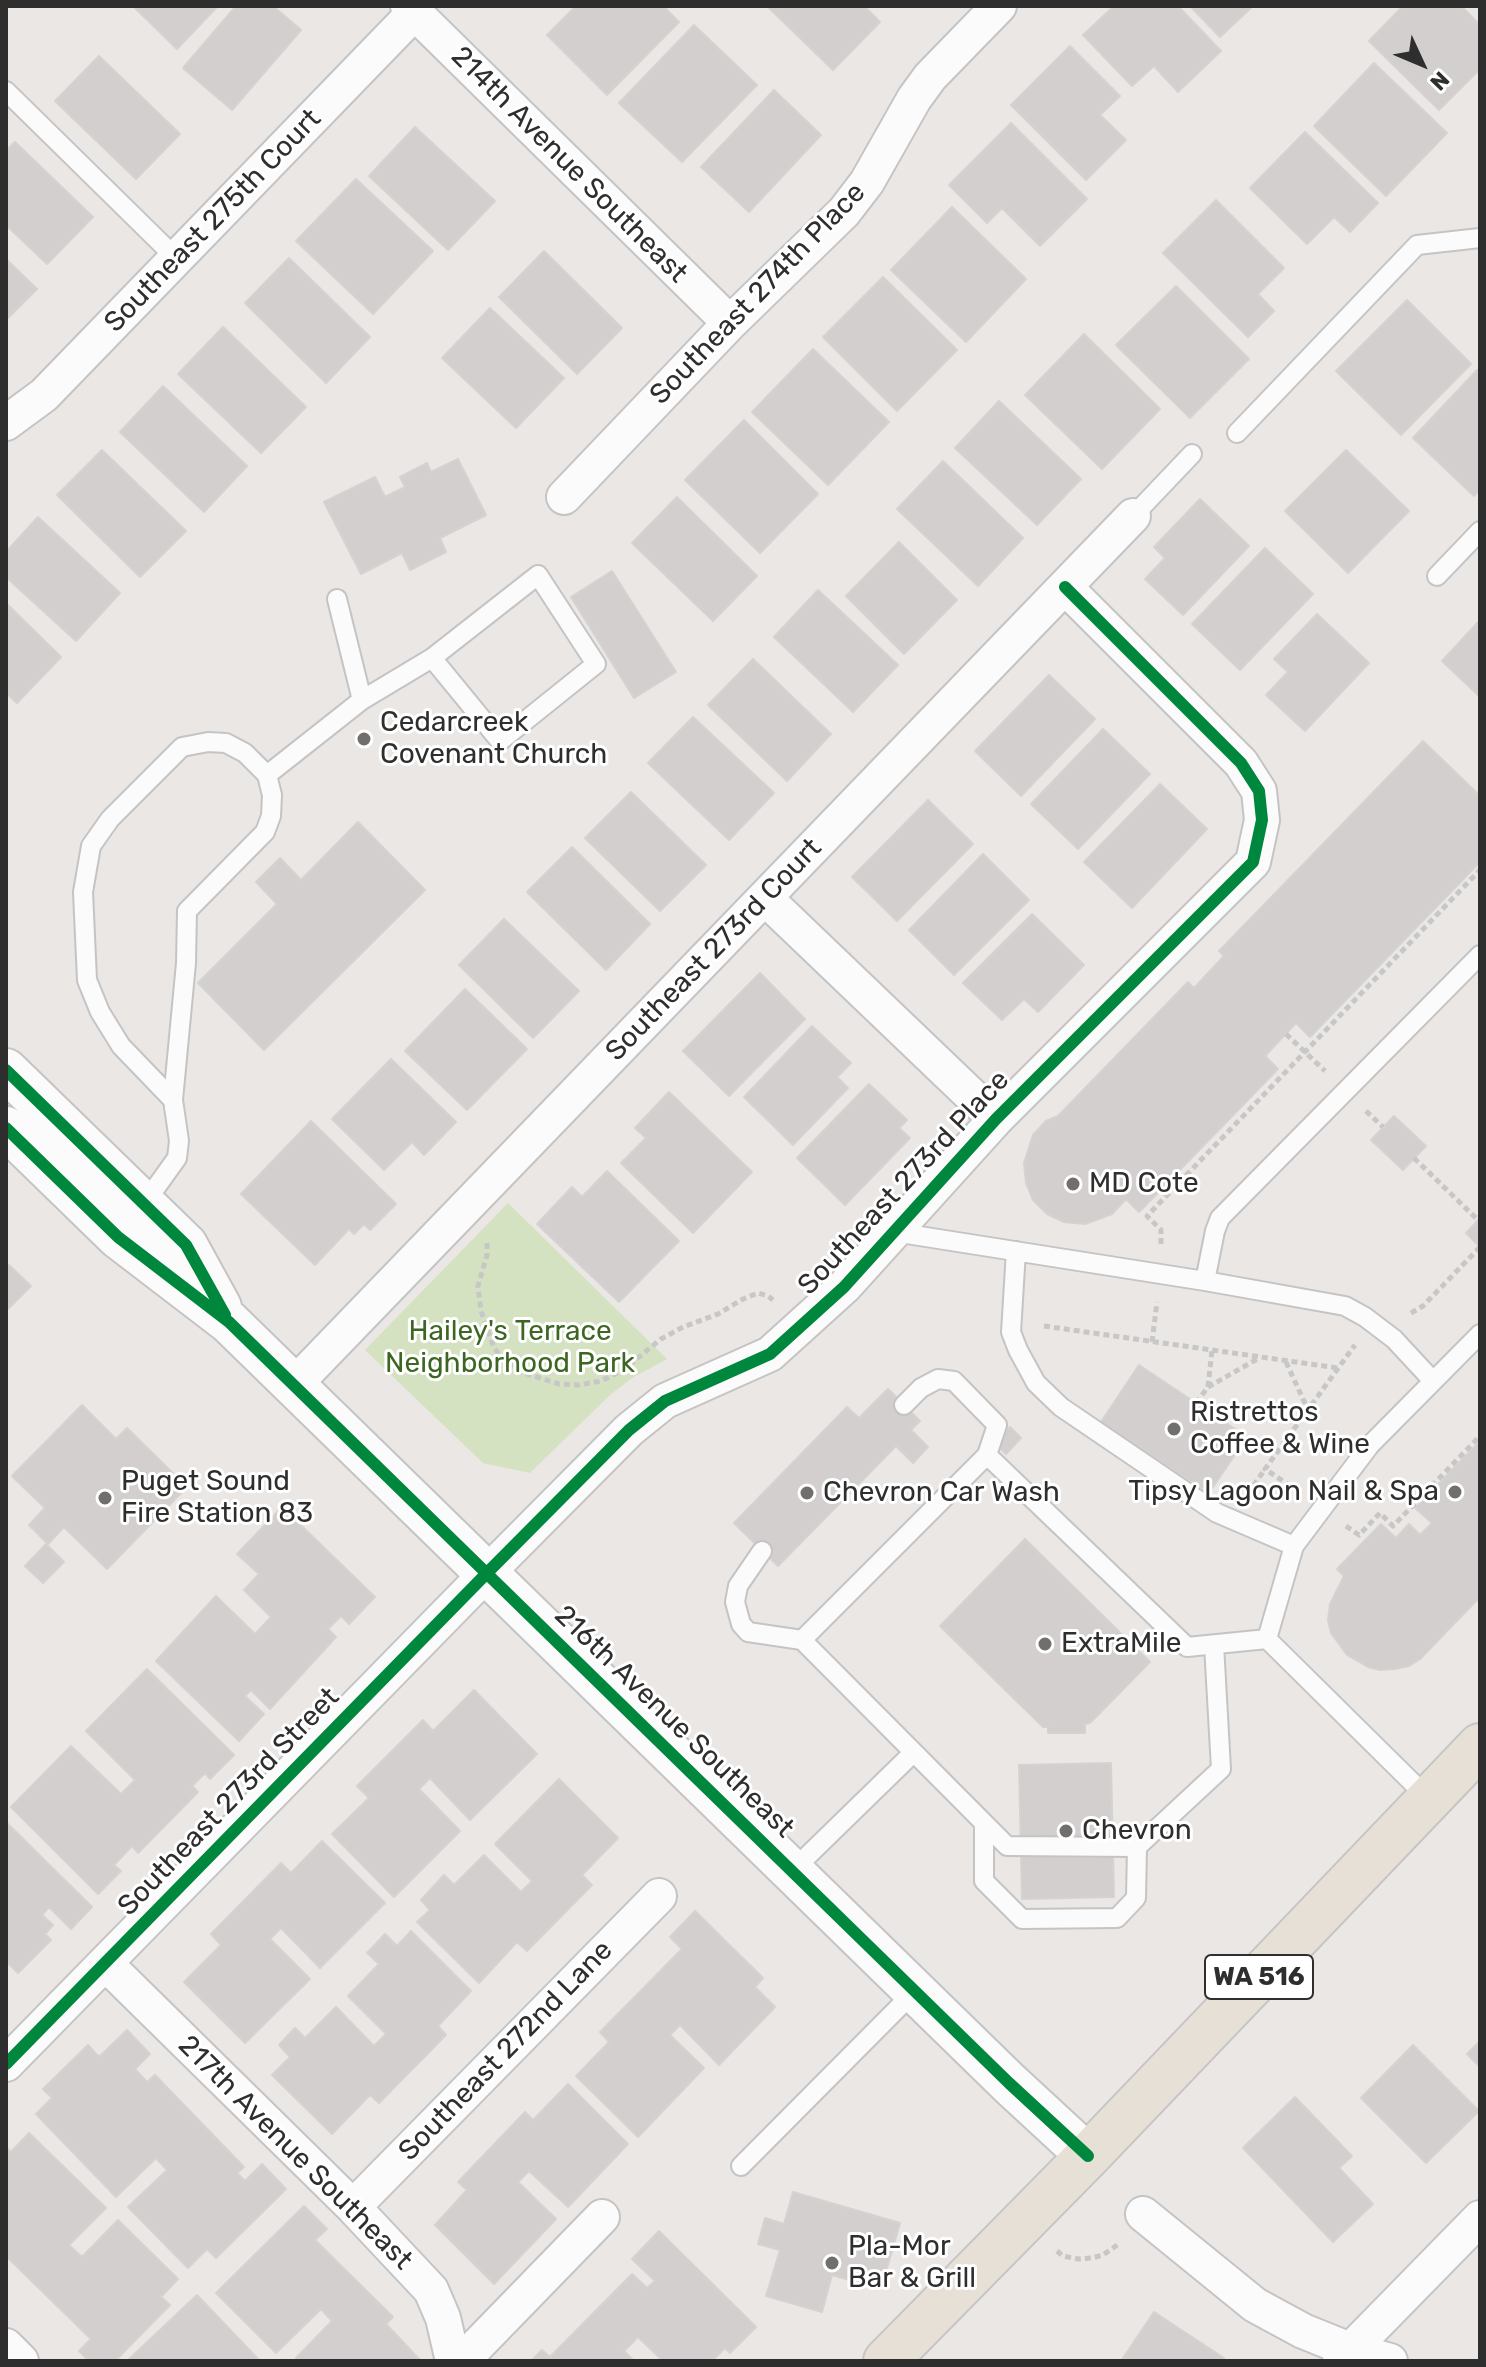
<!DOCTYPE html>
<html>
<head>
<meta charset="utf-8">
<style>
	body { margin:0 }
	#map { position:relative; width:1486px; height:2367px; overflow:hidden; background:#eae7e5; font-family:Rubik,sans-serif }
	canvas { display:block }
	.frame { position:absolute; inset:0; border:8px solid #2e2e2e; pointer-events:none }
	.north { position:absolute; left:1382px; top:24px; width:80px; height:80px; -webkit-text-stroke:6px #fff; paint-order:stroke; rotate:134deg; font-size:22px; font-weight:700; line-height:32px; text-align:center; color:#2e2e2e }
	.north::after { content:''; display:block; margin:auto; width:28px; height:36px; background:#2e2e2e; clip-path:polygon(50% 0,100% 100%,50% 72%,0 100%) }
</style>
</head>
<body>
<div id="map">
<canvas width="1486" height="2367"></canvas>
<div class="frame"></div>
<div class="north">N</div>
</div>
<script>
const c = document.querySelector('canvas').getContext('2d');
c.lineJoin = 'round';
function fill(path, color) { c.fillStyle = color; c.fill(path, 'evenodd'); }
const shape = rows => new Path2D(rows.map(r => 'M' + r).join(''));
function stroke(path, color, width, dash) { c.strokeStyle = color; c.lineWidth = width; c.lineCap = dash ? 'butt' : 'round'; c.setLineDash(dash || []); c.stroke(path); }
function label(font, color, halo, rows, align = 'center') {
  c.font = font + ' Rubik,sans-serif'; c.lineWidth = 6; c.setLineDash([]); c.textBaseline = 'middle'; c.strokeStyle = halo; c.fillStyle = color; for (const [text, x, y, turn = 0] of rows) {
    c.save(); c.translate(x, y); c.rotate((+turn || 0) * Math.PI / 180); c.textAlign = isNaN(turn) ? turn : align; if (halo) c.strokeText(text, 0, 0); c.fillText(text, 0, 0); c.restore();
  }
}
fill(shape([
	[508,1203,667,1359,632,1378,610,1395,530,1473,483,1463,365,1350]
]), '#d4e2c1');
const building = shape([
	[133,6,218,6,177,49,133,6],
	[236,6,273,6,301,30,232,110,183,68,236,6],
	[576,6,663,6,679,22,607,95,547,35,576,6],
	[767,6,864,6,880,22,833,70,767,6],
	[1114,6,1178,6,1221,51,1178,92,1154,66,1132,86,1083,35,1114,6],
	[1190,6,1253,6,1220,37,1190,6],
	[1403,6,1461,6,1480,25,1480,69,1439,110,1369,41,1403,6],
	[694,25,757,85,682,162,619,103,694,25],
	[1070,46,1120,96,1100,115,1126,140,1086,180,1011,105,1070,46],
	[99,56,180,134,136,179,55,101,99,56],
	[1374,63,1447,133,1386,196,1314,126,1374,63],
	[774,90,821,135,749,212,701,167,774,90],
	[1011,123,1087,199,1040,246,1002,208,987,223,949,185,1011,123],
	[415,127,495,201,448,250,369,176,415,127],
	[1305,132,1378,203,1350,232,1334,217,1307,244,1250,188,1305,132],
	[15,142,93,217,47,264,6,225,6,151,15,142],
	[356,179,433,251,373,314,296,241,356,179],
	[1216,200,1284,268,1258,294,1274,311,1248,337,1163,253,1216,200],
	[952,207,1026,279,966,342,891,270,952,207],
	[544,251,622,328,577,374,499,297,544,251],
	[289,258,370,337,326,383,245,303,289,258],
	[6,259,37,289,6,320,6,259],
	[883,277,957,350,897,411,823,337,883,277],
	[1176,286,1249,359,1190,418,1116,345,1176,286],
	[1407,300,1471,364,1401,435,1336,371,1407,300],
	[490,308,564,378,516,428,442,358,490,308],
	[223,327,306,407,261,453,178,374,223,327],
	[1084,334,1160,409,1102,469,1025,395,1084,334],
	[813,349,889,422,828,485,752,412,813,349],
	[1477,370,1480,373,1480,490,1474,496,1413,438,1477,370],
	[163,386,247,466,204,512,120,432,163,386],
	[999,401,1081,479,1037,525,955,448,999,401],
	[744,420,818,494,760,553,685,480,744,420],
	[102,450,186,531,140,577,57,495,102,450],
	[1346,450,1409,511,1348,573,1285,511,1346,450],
	[458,459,486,515,440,538,446,552,410,570,402,553,361,574,324,502,375,477,385,497,405,487,400,477,427,463,431,472,458,459],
	[943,461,1023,538,978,586,897,509,943,461],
	[677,497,757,576,713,621,632,543,677,497],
	[1200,499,1249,546,1183,615,1145,579,1165,558,1154,547,1200,499],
	[38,517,120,593,76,641,6,577,6,552,38,517],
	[899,542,957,600,904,654,846,596,899,542],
	[1265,548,1313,594,1240,670,1192,624,1265,548],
	[612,571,676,672,634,698,571,597,612,571],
	[818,590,898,665,853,712,774,637,818,590],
	[6,603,61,657,17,703,6,693,6,603],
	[1317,614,1369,663,1305,731,1266,695,1288,672,1274,659,1317,614],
	[1480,620,1480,697,1442,661,1480,620],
	[753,659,831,734,787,781,708,705,753,659],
	[1049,675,1095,719,1021,796,975,751,1049,675],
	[693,717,774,793,729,840,648,763,693,717],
	[1103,729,1150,774,1078,849,1031,804,1103,729],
	[1423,741,1480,796,1480,862,1310,1037,1296,1023,1265,1056,1278,1069,1139,1212,1126,1199,1112,1214,1085,1224,1064,1222,1047,1214,1033,1200,1026,1183,1024,1163,1033,1135,1046,1121,1058,1116,1188,982,1194,988,1224,956,1219,951,1423,741],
	[1160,784,1207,829,1132,908,1084,862,1160,784],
	[631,792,706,865,660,911,585,838,631,792],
	[928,800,973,844,897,921,852,877,928,800],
	[358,822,425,890,264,1050,198,983,277,904,256,882,280,858,301,880,358,822],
	[572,847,650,924,606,970,527,892,572,847],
	[983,854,1029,900,954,975,909,930,983,854],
	[1032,914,1084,965,1038,1012,1024,999,1002,1020,963,983,1032,914],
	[504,919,579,991,533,1038,459,965,504,919],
	[760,973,805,1019,729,1096,683,1051,760,973],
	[465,989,527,1049,467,1110,405,1051,465,989],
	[812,1026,851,1063,837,1077,848,1088,793,1145,744,1097,812,1026],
	[391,1059,456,1122,424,1155,412,1142,384,1170,332,1119,391,1059],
	[869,1084,907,1120,899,1128,910,1138,845,1205,797,1158,869,1084],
	[669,1092,752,1172,693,1233,621,1163,646,1138,635,1128,669,1092],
	[1394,1116,1426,1146,1403,1170,1371,1140,1394,1116],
	[311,1121,396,1204,370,1230,364,1224,354,1234,349,1229,315,1265,241,1194,311,1121],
	[607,1171,679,1241,619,1302,537,1224,572,1187,582,1197,607,1171],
	[1480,1218,1480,1247,1466,1233,1480,1218],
	[9,1265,31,1286,6,1311,6,1267,9,1265],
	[1139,1365,1247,1437,1209,1493,1101,1422,1139,1365],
	[888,1389,920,1421,911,1430,928,1447,913,1463,896,1446,778,1566,734,1523,847,1407,859,1418,888,1389],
	[82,1405,116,1439,127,1428,187,1487,107,1569,64,1527,48,1544,29,1525,45,1508,12,1476,82,1405],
	[1010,1427,1021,1438,1006,1454,995,1443,1010,1427],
	[1480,1441,1480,1597,1420,1659,1409,1666,1395,1669,1380,1670,1368,1667,1347,1655,1331,1633,1328,1620,1330,1604,1344,1576,1337,1569,1381,1524,1396,1538,1409,1524,1420,1535,1432,1523,1415,1508,1480,1441],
	[282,1507,375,1597,349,1624,341,1616,328,1629,336,1637,270,1709,251,1690,245,1696,264,1714,239,1741,156,1661,216,1596,255,1634,271,1617,244,1590,259,1574,237,1554,282,1507],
	[1025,1539,1150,1662,1090,1723,1085,1724,1085,1733,1048,1733,1048,1727,1043,1727,940,1626,1025,1539],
	[46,1544,64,1562,43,1583,25,1566,46,1544],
	[147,1669,234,1755,210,1779,205,1773,192,1786,198,1792,138,1853,132,1846,114,1865,121,1871,98,1894,11,1807,71,1746,121,1794,135,1780,86,1731,147,1669],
	[474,1690,537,1754,470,1820,430,1778,419,1789,460,1831,394,1897,332,1834,369,1798,357,1786,423,1720,433,1731,474,1690],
	[1111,1763,1114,1897,1022,1899,1019,1765,1111,1763],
	[559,1779,618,1838,582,1875,592,1885,527,1951,517,1942,479,1983,417,1922,430,1910,421,1900,444,1875,454,1885,484,1855,521,1892,532,1881,495,1844,559,1779],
	[7,1823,92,1907,71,1929,49,1907,42,1915,53,1925,45,1934,51,1940,18,1973,6,1961,7,1823],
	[322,1841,385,1903,320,1968,281,1928,270,1939,310,1979,245,2043,184,1982,221,1945,211,1934,281,1863,291,1873,322,1841],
	[695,1911,763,1978,755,1987,775,2007,719,2065,680,2025,670,2035,704,2068,638,2137,576,2076,609,2042,600,2032,682,1949,670,1937,695,1911],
	[411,1931,471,1991,438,2026,446,2035,379,2103,370,2095,332,2134,272,2075,290,2057,279,2045,295,2028,305,2038,336,2007,374,2046,386,2034,348,1996,379,1964,367,1953,385,1934,397,1946,411,1931],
	[127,2030,150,2054,135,2069,147,2082,155,2075,244,2167,237,2173,245,2181,262,2164,286,2189,216,2258,207,2249,188,2268,128,2207,167,2170,156,2158,116,2197,36,2114,52,2098,43,2089,88,2045,99,2057,127,2030],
	[1480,2041,1480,2067,1467,2054,1480,2041],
	[1413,2045,1479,2111,1426,2163,1361,2098,1413,2045],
	[568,2084,628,2144,568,2207,529,2171,518,2182,556,2219,494,2284,435,2225,467,2190,458,2182,525,2112,533,2120,568,2084],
	[1295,2097,1352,2156,1339,2168,1373,2204,1333,2242,1243,2148,1295,2097],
	[29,2133,106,2208,69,2245,82,2257,118,2220,178,2279,161,2297,170,2305,115,2361,89,2361,79,2351,91,2339,6,2256,6,2147,11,2152,29,2133],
	[793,2192,900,2223,881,2289,832,2275,822,2312,766,2296,780,2250,758,2244,765,2218,784,2224,793,2192],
	[304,2206,327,2229,315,2240,393,2317,386,2324,420,2360,418,2361,299,2361,296,2358,332,2321,321,2309,276,2353,216,2293,304,2206],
	[659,2231,756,2327,730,2353,725,2348,712,2361,663,2361,638,2337,624,2351,634,2361,531,2361,542,2350,550,2357,632,2274,647,2288,655,2281,632,2259,659,2231],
	[197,2295,260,2361,127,2361,197,2295],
	[1154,2312,1224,2358,1222,2361,1121,2361,1154,2312]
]);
fill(building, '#d2cfce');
stroke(building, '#d5d3d1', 2);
const service = shape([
	[6,91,176,258],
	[1237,433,1417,245,1480,238],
	[1133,516,1192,454],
	[538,575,596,664,500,741,432,658,538,575],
	[1437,576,1480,531],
	[337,599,362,700],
	[173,1100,121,1046,100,1012,87,980,83,892,91,846,110,819,182,747,208,742,226,743,245,753,267,775,362,700,432,658],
	[144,1204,177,1158,179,1141,173,1100,186,963,187,911,265,832,271,816,272,795,267,775],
	[894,1232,1205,1281,1345,1306,1365,1317,1394,1339,1433,1381],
	[1016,1251,1011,1332,1018,1350,1036,1383,1061,1407,1217,1513,1294,1546],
	[1205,1281,1215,1231,1220,1218,1480,955],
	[904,1405,921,1388,938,1379,954,1381,997,1425,987,1455],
	[762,1551,738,1586,735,1602,741,1624,748,1632,802,1640],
	[1214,1645,1221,1769,1137,1847,1007,1846,802,1640,987,1455,1187,1647,1267,1639],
	[1429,1799,1267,1639,1294,1546,1370,1445,1480,1334],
	[984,1823,984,1881,1022,1919,1117,1918,1136,1898,1137,1847],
	[792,1871,913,1753],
	[741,2166,915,1991]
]);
const minor = shape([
	[408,6,730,323],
	[6,423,44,395,415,12],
	[564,497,730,323,844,212,867,182,914,99,930,77,999,6],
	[765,898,996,1119],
	[294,1385,1133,516],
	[105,1963,353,2207,431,2290,443,2318,453,2361],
	[6,2064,487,1573,629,1430,665,1401,770,1354,844,1287,996,1119,1253,862,1262,820,1259,791,1241,763,1065,587],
	[353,2207,659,1896],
	[1143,2214,1255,2305,1303,2331,1350,2350,1390,2361],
	[6,2346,21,2361],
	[462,2361,602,2217],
	[1340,2361,1480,2218]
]);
const tertiary = shape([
	[6,1070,186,1245,220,1307],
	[6,1128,118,1237,229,1322,1009,2083,1088,2156]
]);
const primary = shape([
	[886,2361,1088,2156,1480,1746]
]);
stroke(service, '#c5c4c5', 22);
stroke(minor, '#c5c4c5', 38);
stroke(tertiary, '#c5c4c5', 46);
stroke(primary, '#c6c4c4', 48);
stroke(shape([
	[1286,1034,1325,1071],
	[1366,1111,1383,1127],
	[1414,1158,1478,1220],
	[487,1243,487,1255,478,1286,481,1311,494,1348,506,1362,521,1372,559,1384,579,1385,601,1381,623,1370,661,1339,683,1327,718,1314,743,1299,758,1293,768,1296,773,1300],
	[1161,1244,1161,1230,1147,1216,1480,870],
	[1411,1313,1423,1306,1480,1247],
	[1044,1326,1338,1368],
	[1152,1342,1157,1302],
	[1286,1362,1308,1410],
	[1208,1387,1259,1358],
	[1196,1403,1208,1387,1212,1350],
	[1299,1492,1265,1469,1355,1345],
	[1248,1494,1265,1469],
	[1346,1526,1359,1535,1380,1513,1393,1526,1480,1436],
	[1057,2251,1063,2256,1078,2259,1092,2258,1103,2255,1120,2243]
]), '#c7c7c7', 5, [6, 4]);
stroke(service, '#fcfbfb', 18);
stroke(minor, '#fcfbfb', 34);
stroke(tertiary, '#fcfbfb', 42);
stroke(primary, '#e6e0d7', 44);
stroke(shape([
	[6,1070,186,1245,225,1315],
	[6,1128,118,1237,229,1322,1009,2083,1088,2156],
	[6,2064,487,1573,629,1430,665,1401,770,1354,844,1287,996,1119,1253,862,1262,820,1259,791,1241,763,1065,587]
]), '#00873e', 12);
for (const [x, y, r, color] of [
	[364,739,8,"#706f6e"],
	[1073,1184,8,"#706f6e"],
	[1174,1429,8,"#706f6e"],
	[1455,1492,8,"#706f6e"],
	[807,1493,8,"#706f6e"],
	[105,1498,8,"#706f6e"],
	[1045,1644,8,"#706f6e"],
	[1066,1831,8,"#706f6e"],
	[832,2263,8,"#706f6e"]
]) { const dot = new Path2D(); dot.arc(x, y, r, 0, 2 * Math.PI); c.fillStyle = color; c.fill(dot); stroke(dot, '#fff', 3); }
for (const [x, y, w] of [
	[1259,1977,108]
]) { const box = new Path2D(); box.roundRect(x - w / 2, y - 22, w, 44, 6); c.fillStyle = '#fff'; c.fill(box); stroke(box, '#2e2e2e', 2); }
label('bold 26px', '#2e2e2e', null, [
	["WA 516",1259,1977]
]);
label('28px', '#2e2e2e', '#fff', [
	["214th Avenue Southeast",569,165,45],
	["Southeast 275th Court",213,221,-46],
	["Southeast 274th Place",758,294,-46],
	["Southeast 273rd Court",714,950,-46],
	["Southeast 273rd Place",904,1183,-47],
	["216th Avenue Southeast",674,1722,44],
	["Southeast 273rd Street",229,1802,-46],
	["Southeast 272nd Lane",506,2051,-46],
	["217th Avenue Southeast",295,2153,45]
]);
label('28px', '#2e2e2e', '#fff', [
	["Cedarcreek",380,723],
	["Covenant Church",380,755],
	["MD Cote",1089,1184],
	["Ristrettos",1190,1413],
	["Coffee & Wine",1190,1445],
	["Puget Sound",121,1482],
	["Fire Station 83",121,1514],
	["Tipsy Lagoon Nail & Spa",1439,1492,"right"],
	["Chevron Car Wash",823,1493],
	["ExtraMile",1061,1644],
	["Chevron",1082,1831],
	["Pla-Mor",848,2247],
	["Bar & Grill",848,2279]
], 'left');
label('28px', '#3c6622', '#fff', [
	["Hailey's Terrace",510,1332],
	["Neighborhood Park",510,1364]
]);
</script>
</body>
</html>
